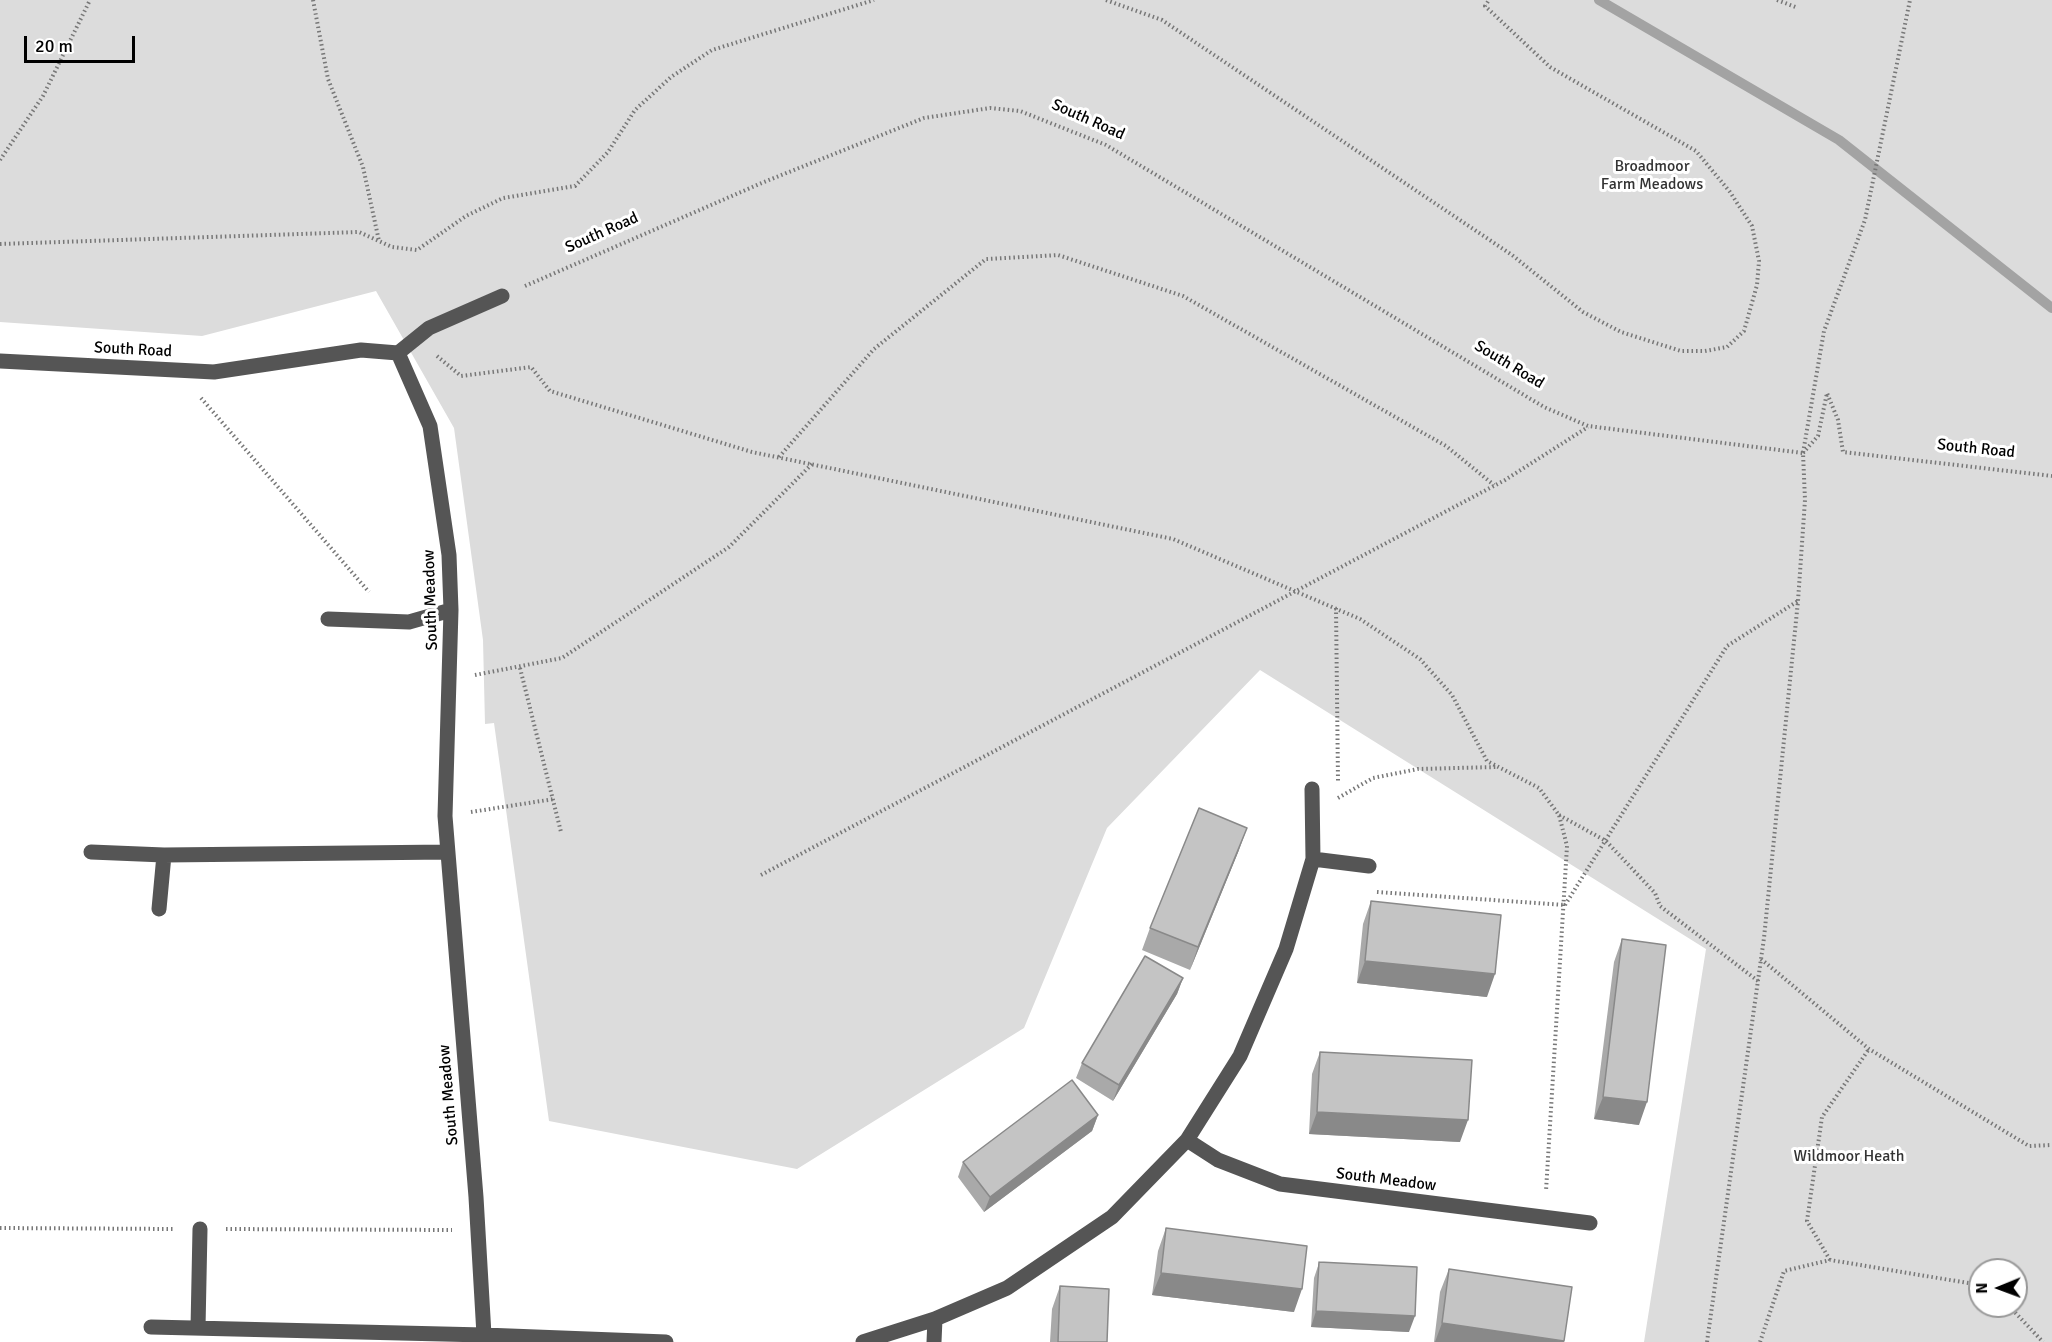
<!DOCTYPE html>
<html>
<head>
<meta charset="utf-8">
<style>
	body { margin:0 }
	#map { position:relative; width:2052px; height:1342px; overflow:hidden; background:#fff; font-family:Signika,sans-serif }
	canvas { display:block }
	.north { position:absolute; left:1968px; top:1258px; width:60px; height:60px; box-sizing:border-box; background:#fff; border:2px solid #999; border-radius:50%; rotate:269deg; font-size:16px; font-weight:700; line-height:24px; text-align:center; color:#000 }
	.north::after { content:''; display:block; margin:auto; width:21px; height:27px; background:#000; clip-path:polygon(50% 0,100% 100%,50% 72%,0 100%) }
	.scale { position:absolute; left:24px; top:36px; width:111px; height:27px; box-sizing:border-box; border:3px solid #000; border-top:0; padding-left:8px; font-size:18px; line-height:21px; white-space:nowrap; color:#000; -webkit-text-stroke:4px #fff; paint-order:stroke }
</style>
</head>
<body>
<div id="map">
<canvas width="2052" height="1342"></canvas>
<div class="north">N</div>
<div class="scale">20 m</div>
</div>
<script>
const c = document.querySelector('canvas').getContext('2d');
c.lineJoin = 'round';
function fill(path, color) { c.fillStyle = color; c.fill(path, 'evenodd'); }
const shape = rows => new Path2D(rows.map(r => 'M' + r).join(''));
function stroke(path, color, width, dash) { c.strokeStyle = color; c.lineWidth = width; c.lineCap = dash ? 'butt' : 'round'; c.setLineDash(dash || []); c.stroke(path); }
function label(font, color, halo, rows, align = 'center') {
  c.font = font + ' Signika,sans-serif'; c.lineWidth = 6; c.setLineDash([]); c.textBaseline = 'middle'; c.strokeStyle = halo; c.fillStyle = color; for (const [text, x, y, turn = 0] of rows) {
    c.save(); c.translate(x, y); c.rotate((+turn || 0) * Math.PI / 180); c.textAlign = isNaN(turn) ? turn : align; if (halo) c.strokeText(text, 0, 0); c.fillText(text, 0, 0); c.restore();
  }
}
fill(shape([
	[0,0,2052,0,2052,1342,1644,1342,1706,949,1260,670,1107,828,1024,1028,797,1169,549,1121,494,723,485,724,483,640,454,428,376,291,202,336,0,322],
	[1980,1270,2016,1270,2016,1306,1980,1306]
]), '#dcdcdc');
stroke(shape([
	[1599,0,1839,140,2052,308]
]), '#a3a3a3', 10);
stroke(shape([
	[313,0,328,79,363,167,379,241],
	[1106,0,1162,20,1512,255,1583,312,1621,332,1681,351,1705,351,1727,347,1744,331,1757,285,1759,261,1752,226,1730,192,1696,151,1550,67,1485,6,1489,0],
	[1777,0,1798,8],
	[0,160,43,96,90,0],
	[0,244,359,232,392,247,417,250,466,216,503,198,575,186,608,152,635,110,671,77,712,50,874,0],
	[525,286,764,182,924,118,990,108,1020,111,1106,145,1544,407,1588,426,1803,453],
	[437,356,461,376,531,367,550,391,752,452,1173,539,1360,619,1420,659,1452,695,1487,761,1539,788,1559,815,1567,846,1546,1191],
	[201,398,369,592],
	[1803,453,1818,436,1827,393,1838,420,1843,452,2052,476],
	[779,457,874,349,986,259,1058,255,1183,296,1446,446,1494,485],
	[1336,608,1338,781],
	[520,668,561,832],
	[475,675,562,658,729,547,812,464],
	[1338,798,1373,778,1418,769,1496,767],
	[471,812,554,799],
	[1559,815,1606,841,1655,893,1660,906,1758,981],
	[761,875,1505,480,1588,427],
	[1377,892,1565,905],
	[1565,905,1727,646,1798,601],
	[1761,959,1869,1049,2029,1146,2052,1145],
	[0,1228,173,1229],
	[226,1229,452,1230],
	[1830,1260,1807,1221,1822,1117,1869,1049],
	[2009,1306,2043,1342],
	[1707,1342,1764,938,1798,601,1805,500,1803,453,1824,331,1865,220,1910,0],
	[1760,1342,1784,1271,1830,1260,1980,1285]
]), '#777', 4, [1.5, 3]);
stroke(shape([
	[398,353,430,426,449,555,451,610,445,816,476,1197,484,1335,666,1342],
	[0,361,214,372,361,350,398,353,429,328,502,296],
	[328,619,409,622,451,610],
	[1312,789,1313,859],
	[91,852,164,855,448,852],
	[159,909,164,855],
	[1187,1140,1218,1160,1280,1184,1590,1223],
	[151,1327,484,1335],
	[198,1328,200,1229],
	[863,1342,935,1319,1007,1288,1112,1217,1187,1140,1240,1056,1286,949,1313,859,1369,866],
	[934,1342,935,1319]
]), '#555', 15);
fill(shape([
	[1239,850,1190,970,1142,950,1150,928],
	[1371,901,1487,997,1357,983,1363,924],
	[1622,939,1639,1125,1594,1119,1614,962],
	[1183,978,1177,994,1113,1101,1076,1078,1082,1063],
	[1320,1052,1460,1142,1309,1134,1312,1074],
	[1098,1115,1092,1131,984,1212,958,1177,963,1162],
	[1166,1228,1294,1312,1152,1295,1158,1251],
	[1319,1263,1409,1332,1311,1327,1314,1278],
	[1449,1269,1564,1342,1434,1342,1440,1292],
	[1060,1286,1107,1342,1050,1342,1052,1309]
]), '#a9a9a9');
fill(shape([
	[1247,828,1239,850,1190,970,1198,947],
	[1365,961,1495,974,1487,997,1357,983],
	[1183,978,1177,994,1113,1101,1119,1085],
	[1603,1097,1647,1102,1639,1125,1594,1119],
	[1317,1112,1468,1120,1460,1142,1309,1134],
	[1098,1115,1092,1131,984,1212,990,1197],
	[1161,1273,1302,1289,1294,1312,1152,1295],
	[1316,1311,1415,1316,1409,1332,1311,1327],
	[1442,1323,1564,1341,1564,1342,1435,1342]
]), '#898989');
const building = shape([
	[1199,808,1247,828,1198,947,1150,928,1199,808],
	[1371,901,1501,915,1495,974,1365,961,1371,901],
	[1622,939,1666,945,1647,1102,1603,1097,1622,939],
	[1145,956,1183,978,1119,1085,1082,1063,1145,956],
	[1320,1052,1472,1060,1468,1120,1317,1112,1320,1052],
	[1072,1080,1098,1115,990,1197,963,1162,1072,1080],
	[1166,1228,1307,1246,1302,1289,1161,1273,1166,1228],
	[1319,1262,1417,1267,1415,1316,1316,1311,1319,1262],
	[1449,1269,1572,1287,1564,1341,1442,1323,1449,1269],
	[1060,1286,1109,1289,1107,1342,1058,1342,1060,1286]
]);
fill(building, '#c4c4c4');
stroke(building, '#898989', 1.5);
label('16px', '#000', '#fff', [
	["South Road",1088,120,24],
	["South Road",602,233,-24],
	["South Road",133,350,3],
	["South Road",1509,365,31],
	["South Road",1976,449,6],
	["South Meadow",431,600,-92],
	["South Meadow",449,1095,-95],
	["South Meadow",1386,1180,7]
]);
label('16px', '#333', '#fff', [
	["Broadmoor",1652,167],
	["Farm Meadows",1652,185],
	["Wildmoor Heath",1849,1157]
]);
</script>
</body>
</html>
